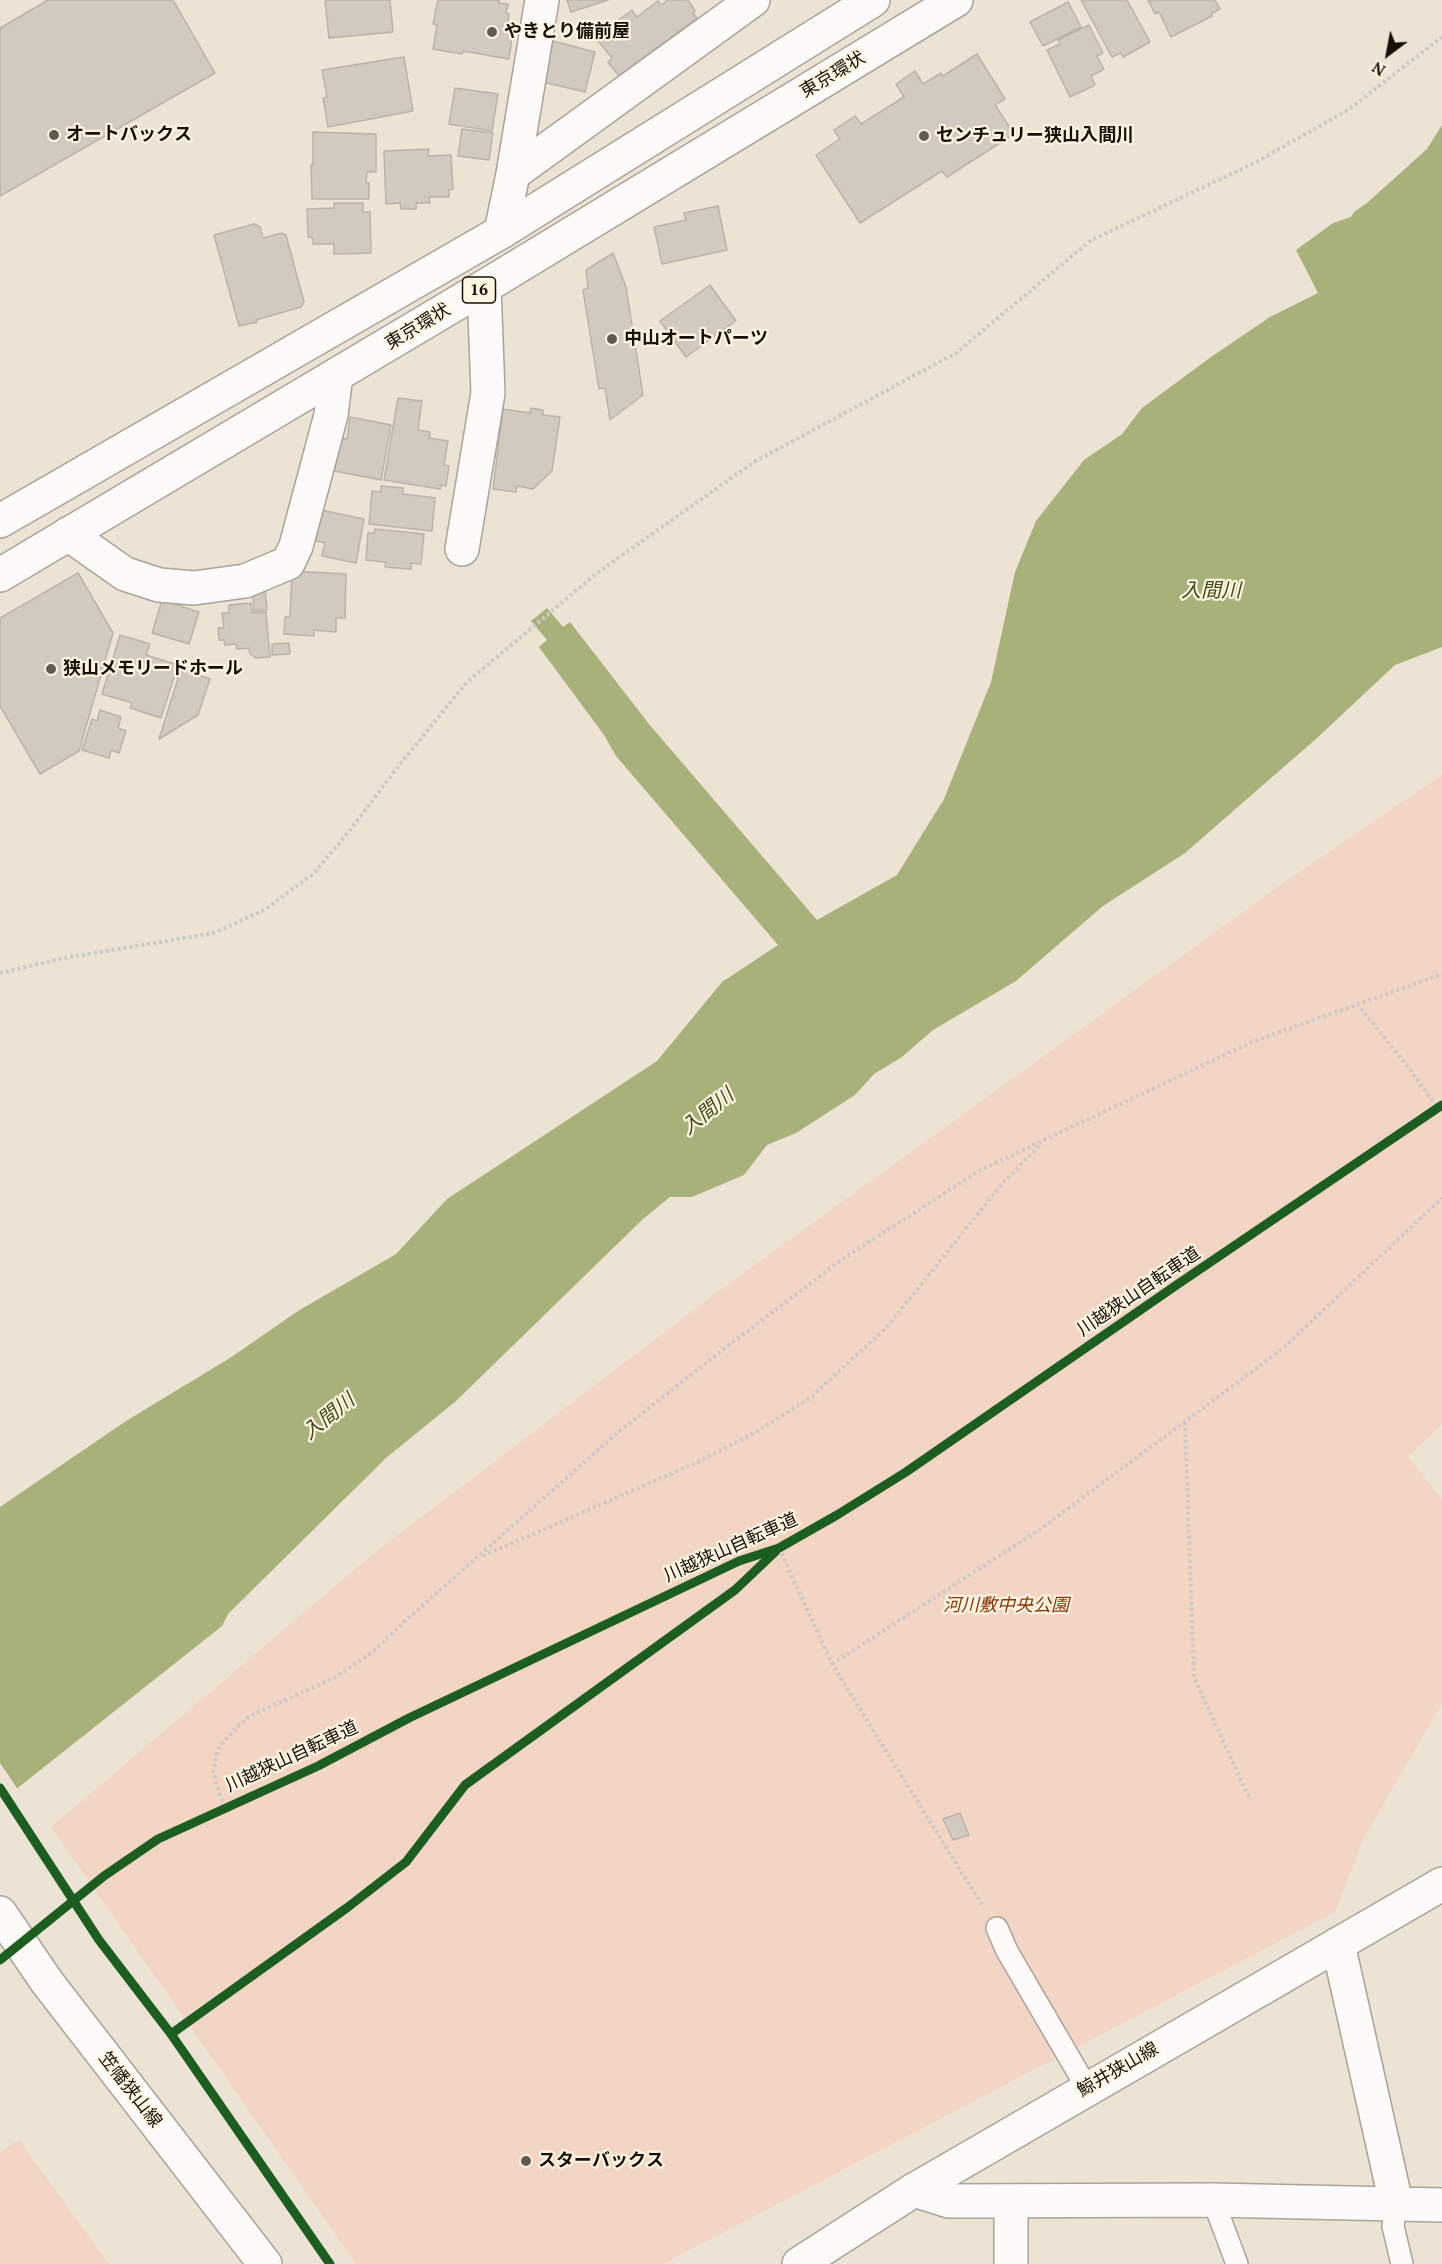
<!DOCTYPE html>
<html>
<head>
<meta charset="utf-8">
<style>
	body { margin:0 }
	#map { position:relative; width:1442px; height:2264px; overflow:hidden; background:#ece3d4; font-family:"PT Serif",serif }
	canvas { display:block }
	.north { position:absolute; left:1358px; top:24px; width:60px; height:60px; -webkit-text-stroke:4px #fef4e2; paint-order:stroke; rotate:212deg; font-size:16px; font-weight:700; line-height:24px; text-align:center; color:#161007 }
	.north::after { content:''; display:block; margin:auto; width:21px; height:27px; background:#161007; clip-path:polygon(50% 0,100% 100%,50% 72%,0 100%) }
</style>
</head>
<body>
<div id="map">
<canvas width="1442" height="2264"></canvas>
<div class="north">N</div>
</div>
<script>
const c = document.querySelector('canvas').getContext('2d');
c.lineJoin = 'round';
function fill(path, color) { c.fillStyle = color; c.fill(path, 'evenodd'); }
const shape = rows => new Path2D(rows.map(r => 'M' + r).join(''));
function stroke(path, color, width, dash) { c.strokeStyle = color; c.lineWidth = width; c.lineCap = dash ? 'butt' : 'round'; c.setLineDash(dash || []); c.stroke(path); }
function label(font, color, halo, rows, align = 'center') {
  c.font = font + ' "PT Serif","Noto Sans JP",serif'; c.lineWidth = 4.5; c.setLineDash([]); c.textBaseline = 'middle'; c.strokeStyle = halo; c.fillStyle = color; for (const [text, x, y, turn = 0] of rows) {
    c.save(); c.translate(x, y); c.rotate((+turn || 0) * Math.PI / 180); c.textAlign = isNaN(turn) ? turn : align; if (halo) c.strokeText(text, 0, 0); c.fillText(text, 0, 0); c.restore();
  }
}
fill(shape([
	[1442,775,1442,1424,1408,1457,1442,1499,1442,1703,1363,1840,1335,1912,663,2264,356,2264,51,1827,373,1554,716,1293,1279,886],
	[19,2140,109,2264,0,2264,0,2152]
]), '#f2d5c5');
fill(shape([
	[1442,125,1442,647,1395,665,1317,738,1185,853,1103,906,1016,981,933,1030,902,1057,874,1074,855,1095,796,1133,767,1145,744,1175,692,1197,670,1197,643,1219,456,1401,386,1458,228,1614,222,1626,0,1802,0,1507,126,1421,230,1358,298,1311,396,1254,447,1199,657,1061,722,982,778,945,616,756,604,735,539,647,547,640,531,621,547,608,563,627,570,622,649,724,817,920,897,875,944,799,991,682,1015,572,1036,521,1084,460,1122,434,1142,408,1211,357,1270,317,1318,293,1296,250,1333,223,1351,217,1354,212,1367,203,1427,149]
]), '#a9b17a');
fill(shape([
	[0,1763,19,1791,0,1805]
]), '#ece3d4');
const building = shape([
	[48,0,173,0,215,73,0,196,0,28,48,0],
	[325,0,390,0,393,32,329,38,325,0],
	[438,0,499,0,499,3,508,4,506,13,509,14,507,31,513,32,509,59,463,51,462,54,433,49,437,25,433,24,438,0],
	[567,0,608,0,571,12,567,0],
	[668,0,688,0,695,11,693,13,697,18,619,76,608,62,612,58,595,37,632,10,637,17,658,1,661,5,668,0],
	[1081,0,1127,0,1150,42,1123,57,1121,53,1112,57,1081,0],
	[1148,0,1215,0,1220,9,1211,14,1212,16,1171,37,1159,12,1155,14,1148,0],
	[1068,2,1081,27,1043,46,1030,22,1068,2],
	[1089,25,1103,53,1097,56,1104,69,1091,76,1095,85,1070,97,1047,50,1060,44,1058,40,1089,25],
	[553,41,595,52,585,92,543,82,553,41],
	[977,54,1005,99,995,105,1014,134,947,177,942,171,860,223,816,155,840,139,834,130,855,116,861,124,904,97,896,84,915,71,923,84,941,73,943,76,977,54],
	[404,57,413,111,328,127,323,98,327,97,322,70,404,57],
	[455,88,498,94,492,131,449,124,455,88],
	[462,129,493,133,489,160,458,156,462,129],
	[313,132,376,134,376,172,367,172,366,183,369,183,369,199,312,199,311,165,313,165,313,132],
	[429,149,428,156,451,155,453,189,449,190,449,197,429,197,430,203,416,203,416,209,401,209,400,203,386,204,384,151,429,149],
	[334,203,363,203,363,212,370,212,371,253,334,254,334,244,313,244,313,238,308,237,307,209,334,208,334,203],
	[718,206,727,250,662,264,654,227,686,220,684,213,718,206],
	[254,224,260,227,263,238,281,233,286,235,304,302,301,307,256,320,257,322,239,326,214,235,254,224],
	[613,253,626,287,643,395,610,420,605,388,599,389,583,290,588,288,586,270,613,253],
	[710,285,736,321,686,357,660,321,710,285],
	[398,398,422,401,418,430,430,432,429,438,448,441,444,465,449,466,446,486,441,485,440,489,384,480,398,398],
	[531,408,543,410,543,415,560,417,552,471,533,489,517,486,516,492,493,489,503,409,530,413,531,408],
	[350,417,391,425,381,480,334,471,340,438,347,439,350,417],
	[381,486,403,488,403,494,435,498,432,531,369,524,372,491,381,492,381,486],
	[321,510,364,519,356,563,322,556,325,543,316,541,321,510],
	[375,529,424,534,421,564,411,563,411,569,385,567,386,562,366,560,368,533,374,533,375,529],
	[292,571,346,574,345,618,336,618,336,632,314,630,314,636,284,634,285,617,290,617,292,571],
	[78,573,113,633,79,751,40,774,0,706,0,618,78,573],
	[265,587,267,610,254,611,252,588,265,587],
	[162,600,199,612,189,644,152,633,162,600],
	[251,603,252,613,266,612,270,657,256,658,250,654,249,648,237,649,236,644,225,645,224,640,219,640,218,628,224,628,222,613,229,613,229,605,251,603],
	[120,635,150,644,146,655,178,665,161,718,130,708,132,703,102,694,120,635],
	[289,643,290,654,272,655,272,644,289,643],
	[181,669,210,679,198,715,159,739,181,669],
	[100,710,121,717,118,728,126,731,119,753,111,750,109,758,82,750,92,719,97,721,100,710],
	[960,1813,969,1835,953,1840,943,1819,960,1813]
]);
fill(building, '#d3cabf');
stroke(building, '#bcb3a8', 1.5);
const service = shape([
	[997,1928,1007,1951,1087,2088],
	[1213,2200,1237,2264],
	[1396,2203,1393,2226,1402,2264]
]);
const minor = shape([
	[513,174,753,0],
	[501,232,513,174,542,0],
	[68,534,125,574,159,585,194,588,245,581,288,563,296,546,331,415,336,375],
	[462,549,488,393,484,287],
	[1338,1944,1396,2203],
	[914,2190,949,2201,1213,2200,1442,2205],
	[1011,2264,1011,2201]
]);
const secondary = shape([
	[0,1913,47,1982,265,2264],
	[799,2264,914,2190,1442,1884]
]);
const trunk = shape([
	[0,521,501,232,873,0],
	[0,575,484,287,956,0]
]);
stroke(service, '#aba398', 24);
stroke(minor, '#aba398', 36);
stroke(secondary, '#aba398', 36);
stroke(trunk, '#aba398', 36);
stroke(shape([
	[0,973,64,958,214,933,266,909,314,873,351,829,393,773,466,683,597,573,754,462,956,353,1090,241,1256,162,1348,110,1442,37],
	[1357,1004,1402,1059,1438,1108],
	[1185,1422,1194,1677,1250,1800],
	[779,1548,832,1664,982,1905],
	[483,1556,700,1461,756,1432,810,1398,887,1327,1001,1185,1042,1143],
	[832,1664,1042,1528,1281,1350,1442,1198],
	[224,1807,213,1773,218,1749,236,1728,250,1716,334,1678,374,1651,404,1622,616,1434,716,1355,844,1258,979,1171,1044,1140,1252,1042,1442,974]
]), '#cdcac6', 4, [3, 3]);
stroke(service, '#fcfbf9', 21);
stroke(minor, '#fcfbf9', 33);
stroke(secondary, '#fcfbf9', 33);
stroke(trunk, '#fcfbf9', 33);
stroke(shape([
	[0,1788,99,1940,171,2034,330,2264],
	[0,1960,104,1876,158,1839,318,1766,409,1718,739,1561,779,1548,837,1515,906,1472,1178,1284,1442,1105],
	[171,2034,348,1907,406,1862,465,1785,735,1590,776,1551]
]), '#1b5e20', 9);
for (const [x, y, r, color] of [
	[492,32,6,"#615a4f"],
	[54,135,6,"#615a4f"],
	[924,136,6,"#615a4f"],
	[612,339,6,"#615a4f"],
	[51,669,6,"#615a4f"],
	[526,2161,6,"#615a4f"]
]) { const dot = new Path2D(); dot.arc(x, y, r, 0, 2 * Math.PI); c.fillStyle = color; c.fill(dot); stroke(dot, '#fef4e2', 2); }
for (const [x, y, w] of [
	[479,290,33]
]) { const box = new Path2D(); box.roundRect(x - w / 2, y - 13, w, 26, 4.5); c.fillStyle = '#fef4e2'; c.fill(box); stroke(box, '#161007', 1.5); }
label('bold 16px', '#161007', null, [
	["16",479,290]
]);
label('bold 18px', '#161007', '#fef4e2', [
	["やきとり備前屋",504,32],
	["オートバックス",66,135],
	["センチュリー狭山入間川",936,136],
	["中山オートパーツ",624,339],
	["狭山メモリードホール",63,669],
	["スターバックス",538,2161]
], 'left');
label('18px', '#161007', '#fef4e2', [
	["東京環状",833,75,-31],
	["東京環状",418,327,-31],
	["川越狭山自転車道",1139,1292,-34],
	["川越狭山自転車道",731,1548,-24],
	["川越狭山自転車道",292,1757,-25],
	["鯨井狭山線",1118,2070,-30],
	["笠幡狭山線",130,2090,52]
]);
label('italic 18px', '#8a3405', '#fef4e2', [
	["河川敷中央公園",1006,1606]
]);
label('italic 20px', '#434c16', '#fef4e2', [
	["入間川",1211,591],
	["入間川",708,1112,-39],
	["入間川",329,1417,-39]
]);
</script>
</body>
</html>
